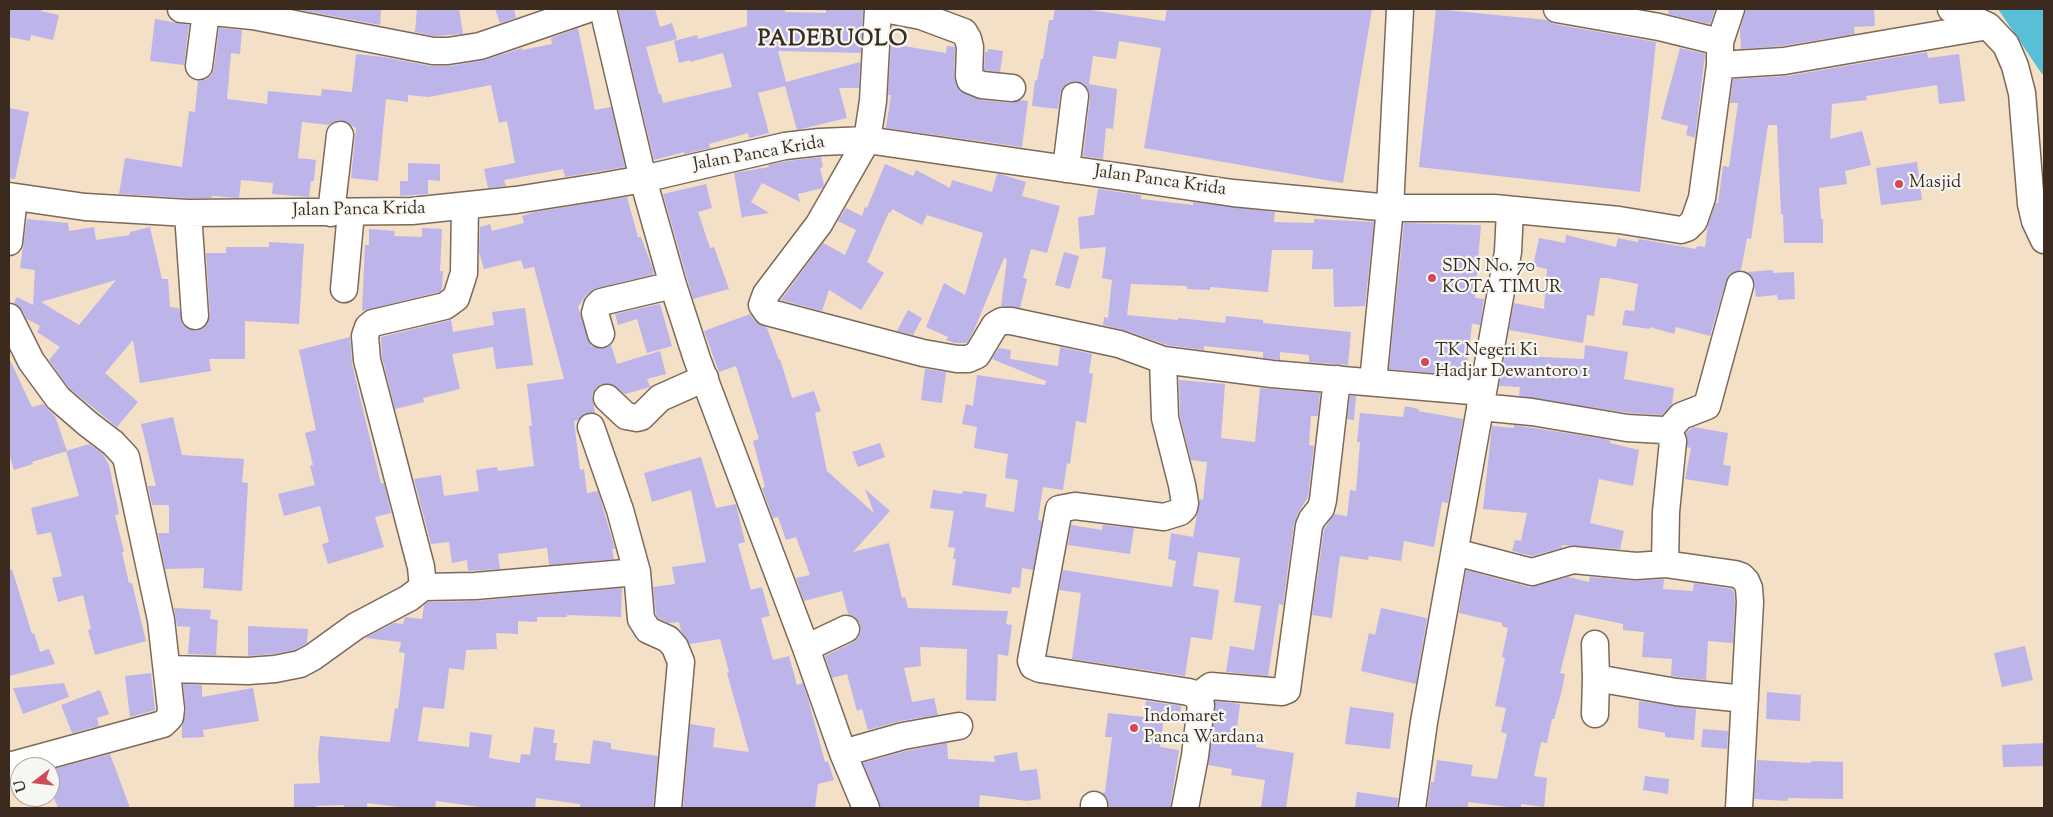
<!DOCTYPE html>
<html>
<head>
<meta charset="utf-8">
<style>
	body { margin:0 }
	#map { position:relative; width:2053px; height:817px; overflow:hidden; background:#f4dfc7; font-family:"Sorts Mill Goudy",serif }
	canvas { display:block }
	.frame { position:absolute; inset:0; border:10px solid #3b2a1e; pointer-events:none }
	.north { position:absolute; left:10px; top:757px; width:50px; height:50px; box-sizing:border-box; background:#f6f6f2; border:1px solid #aba49d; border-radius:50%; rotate:254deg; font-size:14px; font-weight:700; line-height:20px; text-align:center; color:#3b2a1e }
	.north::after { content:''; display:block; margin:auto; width:18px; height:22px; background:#d1495b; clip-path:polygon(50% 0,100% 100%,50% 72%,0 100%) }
</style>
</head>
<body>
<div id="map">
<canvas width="2053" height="817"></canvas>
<div class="frame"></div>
<div class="north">U</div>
</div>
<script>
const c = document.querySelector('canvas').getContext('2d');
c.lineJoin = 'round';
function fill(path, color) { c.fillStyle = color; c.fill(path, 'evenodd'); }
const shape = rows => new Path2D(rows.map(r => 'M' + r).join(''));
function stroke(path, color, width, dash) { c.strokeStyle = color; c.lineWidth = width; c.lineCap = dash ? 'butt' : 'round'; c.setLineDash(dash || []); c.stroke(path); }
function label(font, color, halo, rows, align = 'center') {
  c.font = font + ' "Sorts Mill Goudy",serif'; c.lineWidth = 4.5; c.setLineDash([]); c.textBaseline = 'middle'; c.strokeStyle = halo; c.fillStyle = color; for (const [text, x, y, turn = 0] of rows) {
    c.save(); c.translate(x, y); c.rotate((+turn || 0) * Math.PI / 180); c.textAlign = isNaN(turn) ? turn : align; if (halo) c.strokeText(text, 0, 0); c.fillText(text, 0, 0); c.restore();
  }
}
fill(shape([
	[1998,9,2044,9,2044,76,2040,71]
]), '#59bed7');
fill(shape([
	[9,9,42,9,41,11,59,15,53,40,31,35,30,41,9,37],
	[295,9,381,9,380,25],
	[417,9,459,9,463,34,434,36,415,32],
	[495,9,514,9,516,18,500,23],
	[618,9,655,9,660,27,672,23,677,39,646,47,659,94,661,94,663,103,732,87,723,53,690,62,690,60,679,63,674,41,697,35,698,39,747,26,747,9,785,9,785,12,826,13,826,9,863,10,861,53,778,51,786,82,860,62,859,88,839,88,847,118,797,130,785,86,758,93,769,133,749,138,748,133,709,144,710,148,684,154,684,152,654,160],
	[1055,9,1084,9,1165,21,1167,9,1372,9,1343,183,1144,148,1161,48,1119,41,1116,59,1093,56,1089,84,1117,89,1113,129,1106,128,1103,159,1083,156,1090,98,1089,91,1084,84,1076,81,1069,82,1063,87,1060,94,1058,109,1032,106,1035,80,1037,81,1041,59,1043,59,1049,20,1053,20],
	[1436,9,1547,20,1554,24,1656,42,1640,192,1419,167],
	[1669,9,1715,9,1710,24,1668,14],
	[1746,9,1874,9,1875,26,1854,27,1855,34,1782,46,1741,49,1740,29],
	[155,19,189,25,184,65,150,61],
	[219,28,242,30,240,54,231,53,227,99,267,104,268,91,321,96,322,89,352,92,356,54,384,57,430,66,450,66,485,60,522,48,522,50,552,44,551,38,578,28,595,110,611,107,625,167,565,177,563,169,504,180,506,186,488,188,484,169,515,163,507,121,499,123,491,85,429,97,408,95,408,102,386,99,378,181,351,178,356,128,341,120,335,121,329,125,302,122,298,158,316,160,314,181,311,181,309,197,272,194,273,183,241,180,239,198,212,196,211,198,188,198,119,194,125,158,182,167,189,111,195,112,198,81,205,80,211,75,214,68],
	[891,44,946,53,947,46,955,47,954,76,959,90,981,100,1011,103,1020,100,1028,101,1022,147,886,128,891,95,888,95],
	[1680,48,1705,54,1695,138,1686,135,1688,126,1661,119],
	[988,49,1003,51,1000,72,984,70,985,52,987,52],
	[1927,52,1928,58,1959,54,1965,101,1939,104,1937,85,1866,96,1867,100,1832,104,1830,139,1862,131,1871,165,1845,171,1847,184,1819,188,1821,219,1823,219,1823,243,1784,243,1783,214,1781,214,1777,125,1768,125,1751,239,1747,238,1741,270,1730,274,1726,281,1710,336,1676,327,1674,334,1650,327,1650,329,1622,325,1625,310,1634,311,1638,284,1607,278,1600,278,1594,316,1587,315,1583,343,1509,330,1514,303,1544,309,1547,269,1533,266,1539,238,1565,243,1566,235,1616,247,1618,238,1638,242,1639,239,1696,249,1697,246,1705,247,1708,225,1716,203,1718,203,1723,166,1729,167,1738,103,1730,103,1733,79,1787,76],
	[9,108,29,112,15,179,9,178],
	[821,157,823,167,820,168,824,185,823,188,798,194,800,202,762,183,751,202,769,213,743,217,742,219,734,173,769,167,768,165,788,161],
	[1917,162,1922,200,1881,205,1876,168],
	[408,163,440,164,440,181,428,180,428,194,400,196,400,181,408,181],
	[885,164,913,176,916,170,950,188,952,180,992,192,997,174,1000,174,1026,182,1022,196,1060,206,1047,253,1031,249,1023,278,1027,279,1020,308,1001,306,1007,259,1004,258,974,330,967,343,955,343,946,340,948,337,926,327,944,283,965,295,983,233,927,215,922,225,892,209,891,213,889,212,867,262,884,273,861,310,829,290,822,311,781,300,823,243,845,255,856,230,838,221,846,208,862,216,865,207,867,208],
	[706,184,712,208,698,212,710,248,714,247,729,289,693,299,663,194],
	[1098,189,1141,195,1141,199,1193,205,1193,202,1275,212,1274,222,1314,223,1314,219,1374,222,1365,306,1334,307,1333,269,1312,269,1313,250,1272,250,1268,292,1210,287,1210,290,1187,289,1187,286,1131,284,1127,315,1178,320,1178,318,1225,323,1226,316,1263,320,1263,323,1351,332,1348,365,1309,362,1309,355,1280,352,1280,360,1263,358,1263,352,1204,346,1204,350,1167,345,1124,330,1103,325,1104,317,1108,318,1112,280,1102,278,1106,247,1080,249,1078,217,1094,215],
	[627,197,638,237,641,237,654,272,652,275,597,288,586,295,578,307,591,346,605,348,611,345,617,364,660,351,666,374,647,379,650,387,625,394,611,384,602,384,596,388,592,395,595,413,586,413,578,420,574,421,580,470,584,469,587,493,598,491,615,549,612,549,614,559,549,565,547,548,498,554,500,569,468,571,467,560,452,563,449,542,431,544,414,479,441,475,444,496,479,491,476,470,497,467,498,471,534,466,529,426,532,426,527,384,564,379,534,267,524,269,521,260,484,269,479,252,480,227,490,224,492,231,524,223,522,216,535,212],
	[27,219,68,223,69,231,94,227,96,240,130,235,130,232,150,227,162,279,168,279,170,307,179,308,183,325,188,329,196,331,204,328,208,323,210,315,206,253,226,253,226,247,269,247,269,242,304,244,299,324,245,321,245,359,209,359,211,371,140,383,133,340,105,373,138,402,117,427,69,388,49,360,60,347,37,332,40,326,27,319,22,310,14,303,17,297,33,305,35,270,20,268],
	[116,280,79,325,41,302],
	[1404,223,1481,225,1475,298,1484,299,1480,325,1472,324,1466,376,1389,369],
	[422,228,442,229,440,271,443,271,442,289,439,292,362,311,365,245,369,245,369,229,395,231,394,236,422,237],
	[1064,252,1079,256,1070,289,1055,285],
	[1773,270,1773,273,1794,272,1795,299,1778,300,1777,295,1756,297,1754,281,1747,272],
	[660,304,672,346,647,353,637,319,618,325,615,314],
	[525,308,533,365,496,369,493,347,452,354,460,389,423,398,424,402,395,409,382,357,381,337,451,320,453,332,494,325,492,312],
	[908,310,922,318,913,335,897,331],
	[750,314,755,321,767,328,779,360,780,359,792,398,814,391,821,411,815,413,827,471,874,513,865,489,890,511,853,552,889,543,902,598,905,597,908,608,1008,611,1006,624,1012,625,1008,656,998,654,996,701,966,700,967,649,920,647,921,666,904,668,912,702,934,698,938,715,900,721,868,730,862,709,857,711,847,674,832,678,825,656,852,643,858,638,861,631,860,623,855,617,848,614,842,591,804,601,796,578,810,575,796,537,786,540,778,517,773,518,762,488,765,487,753,441,759,439,736,366,719,372,704,331],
	[350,337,352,364,363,410,381,484,384,483,391,513,375,517,384,547,328,564,322,544,329,542,320,506,284,516,278,494,315,485,310,466,313,465,305,433,316,430,299,350],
	[1585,345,1628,352,1624,379,1674,388,1672,405,1662,415,1629,413,1519,396,1520,387,1499,386,1505,355,1584,359],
	[1060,347,1092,354,1089,373,1093,374,1086,423,1076,421,1070,464,1067,463,1063,490,1043,487,1038,520,1042,521,1033,570,1022,568,1020,588,1012,587,1011,594,952,585,956,559,953,559,955,548,948,547,954,511,930,508,933,490,962,494,963,491,987,494,985,507,1014,512,1018,480,1005,478,1008,454,974,448,977,427,962,424,966,404,973,406,977,375,1045,385,1046,381,992,359,999,348,1011,350,1010,359,1058,366],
	[9,358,32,407,43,404,55,416,67,451,32,462,33,464,14,470,9,454],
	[925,369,946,372,942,403,921,400],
	[1179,380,1225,384,1221,438,1255,442,1260,388,1320,393,1318,416,1311,416,1309,445,1314,446,1308,497,1298,513,1294,524,1283,605,1279,604,1268,676,1226,672,1230,646,1254,650,1261,606,1234,602,1240,558,1198,552,1193,586,1219,590,1212,640,1191,637,1185,676,1072,659,1081,593,1059,590,1063,570,1172,587,1176,561,1168,559,1171,533,1193,537,1200,499,1203,500,1207,462,1191,460,1180,416],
	[1350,396,1356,396,1354,420,1347,419],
	[1405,406,1419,409,1418,411,1463,419,1448,503,1442,502,1434,547,1404,541,1401,561,1369,556,1368,560,1340,556,1332,618,1312,615,1324,530,1334,514,1347,516,1350,490,1356,491,1360,442,1357,442,1360,413,1403,417],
	[173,417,182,455,244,459,242,482,248,483,242,591,203,588,204,568,165,569,158,533,169,533,169,505,152,505,148,486,156,486,141,424],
	[1514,425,1604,439,1611,441,1610,443,1639,450,1633,486,1599,479,1590,523,1624,531,1620,549,1562,545,1561,548,1532,556,1512,551,1515,540,1521,541,1527,513,1483,509,1492,426,1514,428],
	[1693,427,1728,433,1723,465,1731,466,1728,486,1685,479,1691,448,1687,447,1686,433],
	[880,443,885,457,858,467,852,452],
	[89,444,103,454,109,465,119,514,115,515,124,552,122,552,129,583,132,583,146,641,95,655,88,630,91,629,83,595,58,602,52,578,62,576,51,532,37,535,31,508,79,496,66,451],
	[701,457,716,508,736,504,745,542,738,544,751,590,762,587,770,616,761,618,773,660,789,656,797,685,803,683,808,699,825,762,828,761,834,780,818,784,815,808,683,808,690,724,715,728,713,747,749,752,727,673,729,672,720,639,690,644,681,631,679,622,669,623,658,618,656,614,653,587,675,584,672,567,706,562,691,490,652,502,644,473],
	[1071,525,1102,530,1103,525,1134,528,1130,554,1068,545],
	[12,569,32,634,34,633,40,652,49,649,55,664,9,676,9,570],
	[1466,570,1529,587,1536,586,1568,577,1589,582,1590,577,1635,581,1664,579,1663,589,1693,591,1694,583,1732,589,1734,592,1735,602,1733,643,1708,641,1706,680,1671,676,1672,659,1642,657,1644,632,1623,630,1623,624,1575,614,1560,673,1565,674,1562,690,1554,719,1552,719,1547,743,1541,742,1534,776,1547,778,1544,807,1521,804,1521,808,1516,808,1468,802,1468,808,1427,808,1431,782,1434,782,1437,760,1473,765,1471,776,1497,779,1507,734,1501,732,1506,708,1495,706,1505,658,1502,657,1508,628,1502,626,1502,623,1459,613],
	[622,588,621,617,567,615,567,617,537,617,537,622,518,621,518,634,496,633,497,649,466,650,464,670,449,668,444,709,423,707,418,741,469,747,470,732,492,735,489,758,520,763,521,754,530,755,534,727,555,730,553,743,557,743,555,760,590,764,593,740,611,743,611,749,658,756,653,808,591,808,580,807,580,804,536,798,535,808,487,808,436,801,435,808,407,808,367,803,367,808,344,808,344,805,316,806,316,808,294,808,294,784,320,783,318,754,320,736,390,742,395,708,398,709,405,653,399,652,401,642,365,638,394,623,403,624,405,617,422,619,424,605,428,602,476,601],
	[174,608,211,610,210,619,218,620,216,655,188,654,190,627,177,626],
	[1381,608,1427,618,1416,684,1361,671,1369,633,1375,635],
	[248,626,308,629,307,643,295,650,273,654,248,656],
	[2025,646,2033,680,2002,687,1994,653],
	[151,673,155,710,130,717,125,676],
	[64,683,69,697,23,714,13,688],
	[183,684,202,685,202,697,253,688,259,721,203,730,204,737,182,738,182,725,186,711],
	[100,690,109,714,97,718,99,726,72,733,61,705],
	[1767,692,1801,695,1800,721,1766,719],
	[1146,701,1181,706,1180,718,1164,716,1160,747,1179,750,1170,808,1109,808,1107,798,1102,793,1105,792,1112,737,1105,737,1108,713,1144,717],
	[1215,701,1240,704,1236,737,1257,740,1256,747,1294,753,1286,808,1261,808,1265,780,1231,775,1232,769,1208,765],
	[1639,701,1696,709,1694,740,1665,737,1665,733,1638,728],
	[1350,707,1394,713,1390,749,1345,744],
	[1703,729,1728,731,1727,749,1701,747],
	[947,743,948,759,995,762,994,756,1017,752,1020,771,1037,769,1041,799,1027,801,980,795,979,808,881,808,863,763,906,751],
	[2044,743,2044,766,2003,767,2002,745],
	[110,754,130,808,58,808,50,787,50,770],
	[1757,760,1811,763,1811,761,1843,762,1843,799,1788,798,1787,801,1754,799],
	[1645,776,1669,779,1668,794,1643,790],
	[1357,792,1398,798,1397,808,1355,808]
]), '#bdb4ea');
const minor = shape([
	[181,9,253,16,433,51,448,51,480,46,588,9],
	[603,9,643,179,673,285,697,359,806,648,843,753,866,808],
	[878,9,873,101,867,140,819,224,766,294,762,305,767,312,923,353,957,359,968,359,977,355,995,325,1002,321,1011,321,1119,344,1163,360,1272,374,1483,392],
	[884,9,921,16,964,32,968,39,970,47,969,76,970,80,982,85,1012,88],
	[1557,9,1659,27,1720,42],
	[1951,9,1988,26,2006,45,2015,66,2022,93,2031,204,2035,221,2044,240],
	[1720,65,1784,61,1988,26],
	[199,66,206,12],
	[1066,169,1075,96],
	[9,196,85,207,188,213,412,211,516,200,598,187,643,179,785,146,820,142,867,140,1233,193,1390,208,1494,208,1619,220,1681,230,1687,228,1694,221,1702,198,1720,65,1720,42,1731,9],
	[188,213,195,316],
	[331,213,340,135],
	[9,242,14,197],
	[344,289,351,212],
	[9,317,31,361,58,398,88,424,113,443,126,457,161,620,171,709,170,717,163,724,9,766],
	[601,334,595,313,597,306,601,302,673,285],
	[1163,360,1165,418,1182,485,1185,503,1184,508,1180,512,1164,517,1075,506,1059,509,1031,661,1033,666,1040,669,1189,692,1197,696,1201,705,1195,756,1185,808],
	[1373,382,1390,208,1400,9],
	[607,398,626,416,637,418,641,417,660,398,705,378],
	[1480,407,1532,412,1627,428,1663,430,1671,436,1673,441,1666,512,1665,564,1735,574,1741,576,1746,581,1749,588,1750,602,1739,808],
	[591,427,620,510,637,572,641,619,648,630,668,639,675,647,681,662,668,808],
	[1667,432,1681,416,1707,406,1740,285],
	[1455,552,1532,572,1573,560,1636,566,1665,564],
	[423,587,421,567,367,360,365,336,368,327,373,323,445,306,456,298,464,273,465,206],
	[1595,644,1596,678,1676,692,1745,699],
	[806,648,846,629],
	[168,669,248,671,275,669,300,664,313,657,356,626,409,598,423,587,475,586,637,572],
	[1197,696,1211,686,1282,692,1287,690,1309,526,1312,519,1321,508,1323,500,1337,379],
	[1595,714,1596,678],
	[843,753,903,736,959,726],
	[1094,808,1094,805],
	[1412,808,1424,722,1508,252,1510,210]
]);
stroke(minor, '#7c6959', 29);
stroke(minor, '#fff', 26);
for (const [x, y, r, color] of [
	[1899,184,5,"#d1495b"],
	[1432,278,5,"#d1495b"],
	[1425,362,5,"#d1495b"],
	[1134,728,5,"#d1495b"]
]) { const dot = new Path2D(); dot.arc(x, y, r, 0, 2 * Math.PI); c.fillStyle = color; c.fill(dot); stroke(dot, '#f6f6f2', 2); }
label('18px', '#3b2a1e', '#f6f6f2', [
	["Jalan Panca Krida",759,155,-10],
	["Jalan Panca Krida",1160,182,8],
	["Jalan Panca Krida",359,211,-1]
]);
label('18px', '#3b2a1e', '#f6f6f2', [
	["Masjid",1909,184],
	["SDN No. 70",1442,268],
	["KOTA TIMUR",1442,289],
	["TK Negeri Ki",1435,352],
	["Hadjar Dewantoro 1",1435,373],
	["Indomaret",1144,718],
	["Panca Wardana",1144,739]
], 'left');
c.letterSpacing = '1px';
label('bold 22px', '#3b2a1e', '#f6f6f2', [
	["PADEBUOLO",833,41]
]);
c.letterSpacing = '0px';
</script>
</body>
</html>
